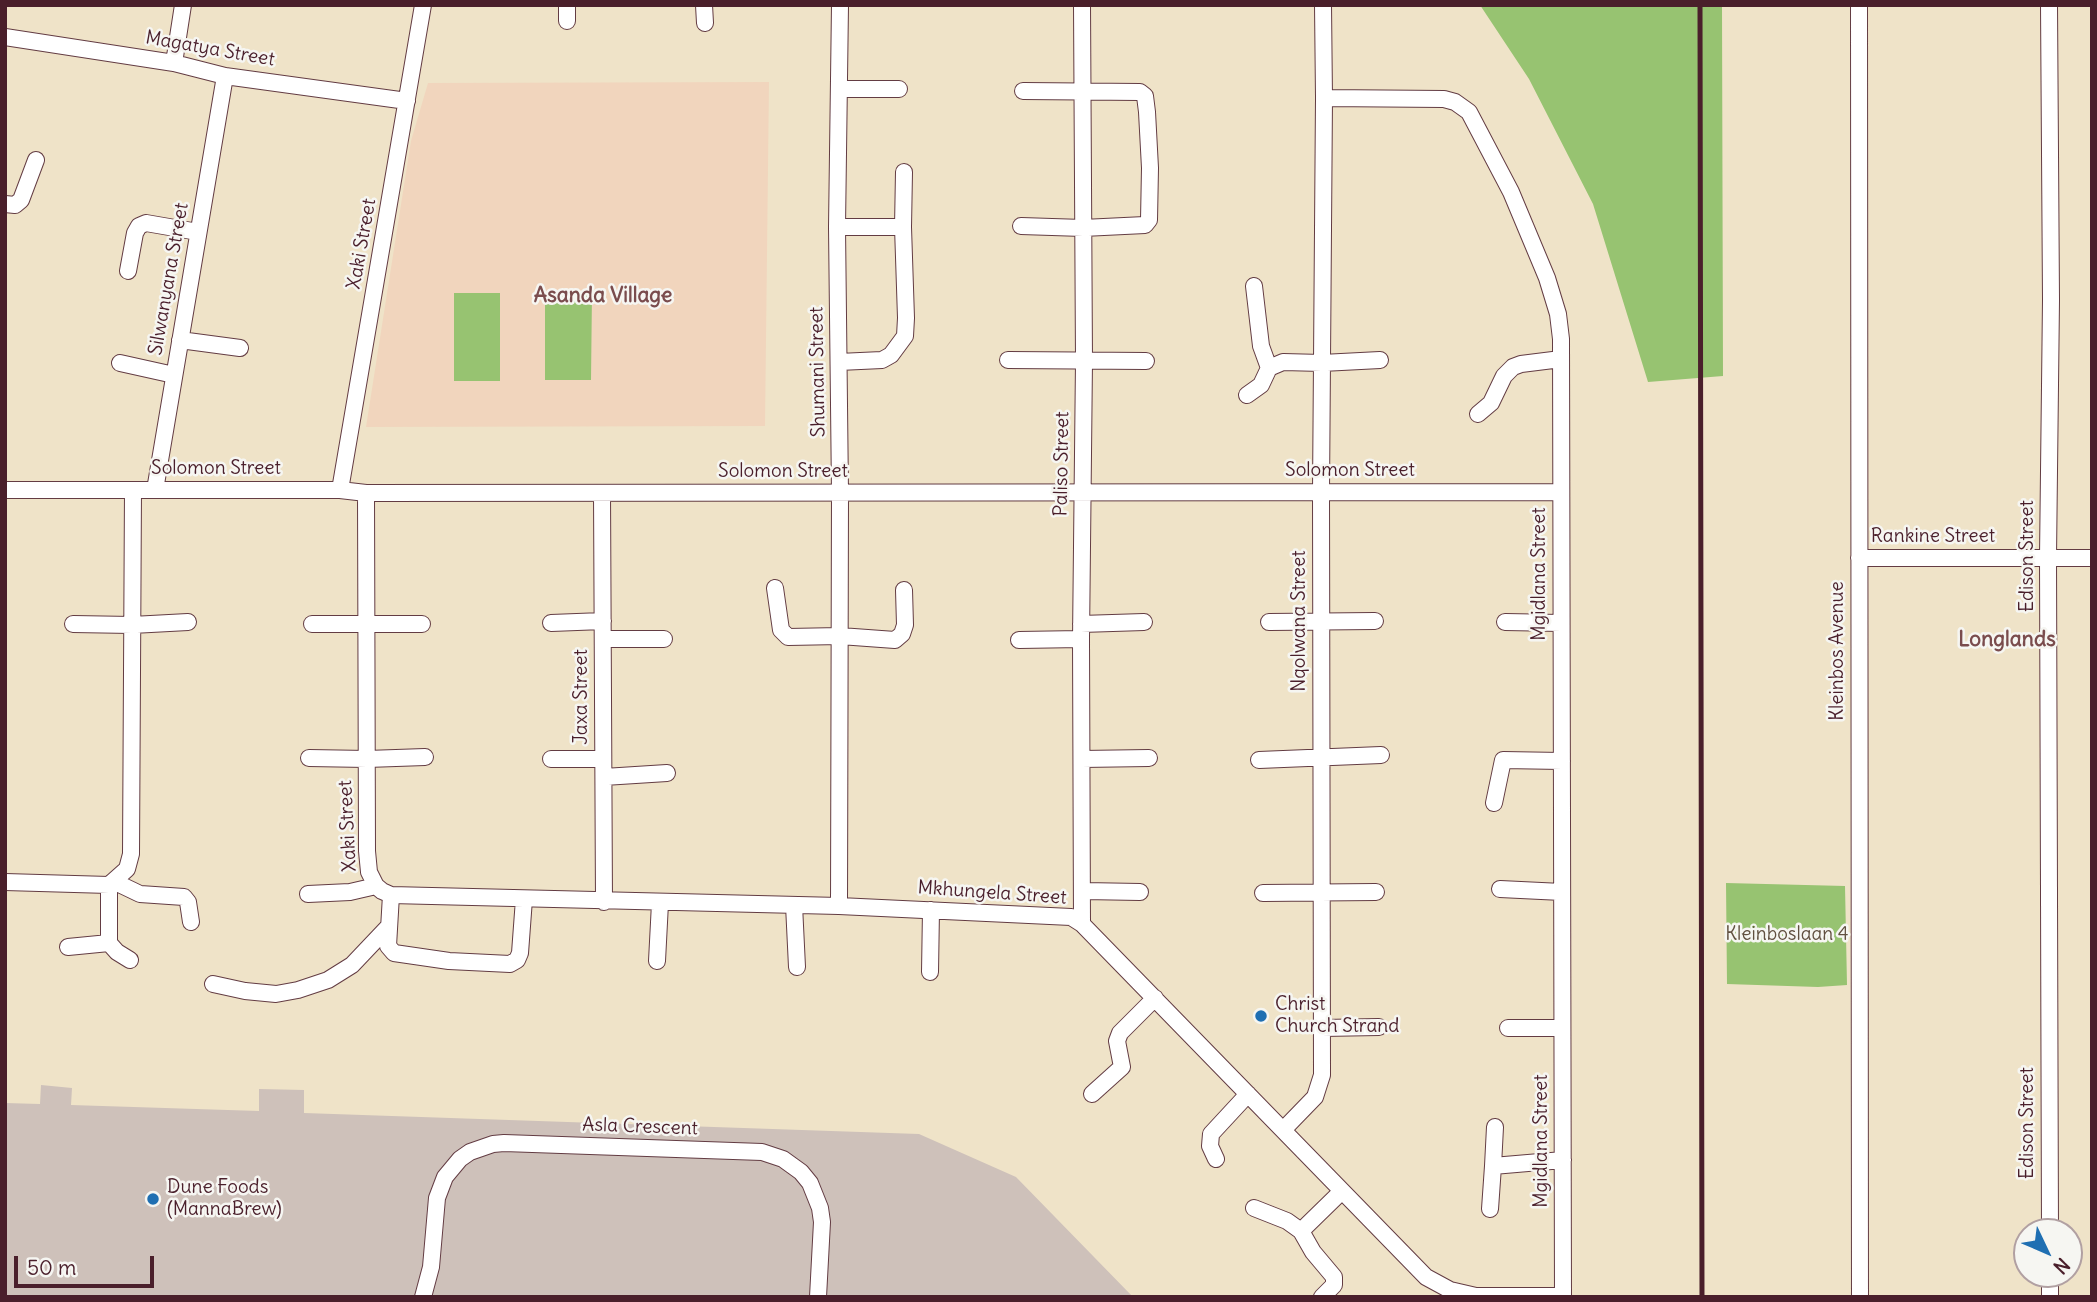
<!DOCTYPE html>
<html>
<head>
<meta charset="utf-8">
<style>
	body { margin:0 }
	#map { position:relative; width:2097px; height:1302px; overflow:hidden; background:#efe3c8; font-family:Delius,sans-serif }
	canvas { display:block }
	.frame { position:absolute; inset:0; border:7px solid #4a1f2b; pointer-events:none }
	.north { position:absolute; left:2013px; top:1218px; width:70px; height:70px; box-sizing:border-box; background:#f6f6f2; border:2px solid #b1a0a2; border-radius:50%; rotate:134deg; font-size:19px; font-weight:700; line-height:28px; text-align:center; color:#4a1f2b }
	.north::after { content:''; display:block; margin:auto; width:24px; height:32px; background:#1f6fb2; clip-path:polygon(50% 0,100% 100%,50% 72%,0 100%) }
	.scale { position:absolute; left:14px; top:1256px; width:140px; height:32px; box-sizing:border-box; border:4px solid #4a1f2b; border-top:0; padding-left:9px; font-size:21px; line-height:24px; white-space:nowrap; color:#4a1f2b; -webkit-text-stroke:5px #f6f6f2; paint-order:stroke }
</style>
</head>
<body>
<div id="map">
<canvas width="2097" height="1302"></canvas>
<div class="frame"></div>
<div class="north">N</div>
<div class="scale">50 m</div>
</div>
<script>
const c = document.querySelector('canvas').getContext('2d');
c.lineJoin = 'round';
function fill(path, color) { c.fillStyle = color; c.fill(path, 'evenodd'); }
const shape = rows => new Path2D(rows.map(r => 'M' + r).join(''));
function stroke(path, color, width, dash) { c.strokeStyle = color; c.lineWidth = width; c.lineCap = dash ? 'butt' : 'round'; c.setLineDash(dash || []); c.stroke(path); }
function label(font, color, halo, rows, align = 'center') {
  c.font = font + ' Delius,sans-serif'; c.lineWidth = 5; c.setLineDash([]); c.textBaseline = 'middle'; c.strokeStyle = halo; c.fillStyle = color; for (const [text, x, y, turn = 0] of rows) {
    c.save(); c.translate(x, y); c.rotate((+turn || 0) * Math.PI / 180); c.textAlign = isNaN(turn) ? turn : align; if (halo) c.strokeText(text, 0, 0); c.fillText(text, 0, 0); c.restore();
  }
}
fill(shape([
	[769,82,765,426,366,427,411,141,428,83]
]), '#f1d5bd');
fill(shape([
	[41,1085,72,1088,71,1105,259,1111,259,1089,304,1090,304,1113,919,1134,1016,1177,1133,1297,5,1297,5,1103,40,1104]
]), '#cec1ba');
fill(shape([
	[1480,5,1722,5,1723,376,1648,382,1593,204,1529,79],
	[545,292,592,292,591,380,545,380],
	[454,293,500,293,500,381,454,381],
	[1726,883,1845,886,1847,985,1818,987,1727,984]
]), '#97c371');
const minor = shape([
	[567,5,567,21],
	[704,5,705,23],
	[1082,5,1084,361,1081,639,1082,924],
	[1323,5,1324,98,1444,99,1455,102,1469,112,1511,192,1547,278,1558,314,1561,339,1563,1297],
	[1859,5,1860,1297],
	[2049,5,2051,300,2048,557,2050,1232],
	[5,37,174,63,225,76,407,101],
	[174,63,183,5],
	[839,89,899,89],
	[5,204,15,205,21,200,36,160],
	[1021,226,1083,228,1145,225,1149,220,1150,168,1147,112,1145,96,1140,92,1023,91],
	[837,227,903,227,906,318,905,336,891,355,882,360,839,362],
	[903,227,904,172],
	[128,271,135,233,139,226,146,223,198,232],
	[1254,286,1261,346,1269,368],
	[180,340,240,348],
	[1008,360,1146,361],
	[120,363,174,375],
	[1247,395,1261,385,1269,368,1283,362,1322,363,1380,360],
	[1478,414,1491,403,1504,376,1513,367,1521,364,1561,359],
	[5,490,340,490,366,493,1561,492],
	[155,490,225,76],
	[340,490,423,5],
	[366,493,367,851,369,872,376,886,382,891,391,895,839,906,1071,917,1082,924,1426,1277,1450,1290,1476,1296,1563,1296],
	[602,493,604,902],
	[1859,558,2092,558],
	[775,588,781,630,788,637,840,636,895,640,902,634,905,625,904,590],
	[1269,622,1375,621],
	[1505,622,1561,623],
	[551,623,603,621],
	[73,624,132,625,188,622],
	[312,624,422,624],
	[1081,624,1144,622],
	[603,639,664,639],
	[1019,640,1081,639],
	[309,758,367,759,425,757],
	[551,759,603,759],
	[1082,759,1149,758],
	[1259,760,1381,755],
	[604,777,667,773],
	[1494,803,1503,760,1562,761],
	[5,882,109,885],
	[115,882,140,894,184,897,188,902,191,922],
	[109,885,127,869,131,854,133,490],
	[109,885,109,943,117,952,130,960],
	[1500,889,1562,892],
	[1084,891,1140,892],
	[1263,893,1376,892],
	[308,894,350,892,376,886],
	[391,895,388,946,394,953,449,961,510,964,517,960,520,953,524,899],
	[794,905,797,967],
	[839,906,840,493,837,227,840,5],
	[68,947,109,943],
	[657,961,660,903],
	[930,972,931,910],
	[213,984,245,991,276,994,298,990,328,980,352,965,389,926],
	[1322,1028,1379,1027],
	[1508,1028,1562,1028],
	[1092,1094,1122,1067,1117,1041,1120,1033,1155,998],
	[1495,1127,1493,1166,1563,1160],
	[1283,1130,1315,1097,1322,1075,1321,492,1324,98],
	[1216,1159,1210,1146,1211,1134,1248,1094],
	[1254,1208,1287,1221,1301,1231],
	[1490,1209,1493,1166],
	[2050,1274,2050,1297],
	[423,1297,431,1267,437,1198,445,1177,460,1159,470,1152,493,1144,504,1143,762,1152,783,1159,801,1172,810,1183,820,1208,822,1222,818,1297],
	[1322,1297,1334,1285,1334,1277,1313,1252,1301,1231,1342,1191]
]);
stroke(minor, '#633c43', 18);
stroke(minor, '#fff', 16);
stroke(shape([
	[1700,5,1702,1297]
]), '#4a1f2b', 5);
for (const [x, y, r, color] of [
	[1261,1016,7,"#1f6fb2"],
	[153,1199,7,"#1f6fb2"]
]) { const dot = new Path2D(); dot.arc(x, y, r, 0, 2 * Math.PI); c.fillStyle = color; c.fill(dot); stroke(dot, '#f6f6f2', 2.5); }
label('19px', '#4a1f2b', '#f6f6f2', [
	["Magatya Street",210,49,10],
	["Xaki Street",362,244,-80],
	["Silwanyana Street",169,279,-80],
	["Shumani Street",818,372,-91],
	["Paliso Street",1062,464,-89],
	["Solomon Street",216,469],
	["Solomon Street",1350,471],
	["Solomon Street",783,472],
	["Rankine Street",1933,537],
	["Edison Street",2028,556,-90],
	["Mgidlana Street",1540,574,-90],
	["Nqolwana Street",1300,621,-90],
	["Kleinbos Avenue",1838,651,-90],
	["Jaxa Street",582,697,-90],
	["Xaki Street",348,826,-93],
	["Mkhungela Street",992,893,4],
	["Edison Street",2028,1123,-90],
	["Asla Crescent",640,1127,2],
	["Mgidlana Street",1542,1141,-90]
]);
label('19px', '#615040', '#f6f6f2', [
	["Kleinboslaan 4",1787,935]
]);
label('19px', '#4a1f2b', '#f6f6f2', [
	["Christ",1275,1005],
	["Church Strand",1275,1027],
	["Dune Foods",167,1188],
	["(MannaBrew)",167,1210]
], 'left');
label('bold 21px', '#7a4c4d', '#f6f6f2', [
	["Asanda Village",603,296],
	["Longlands",2007,640]
]);
</script>
</body>
</html>
